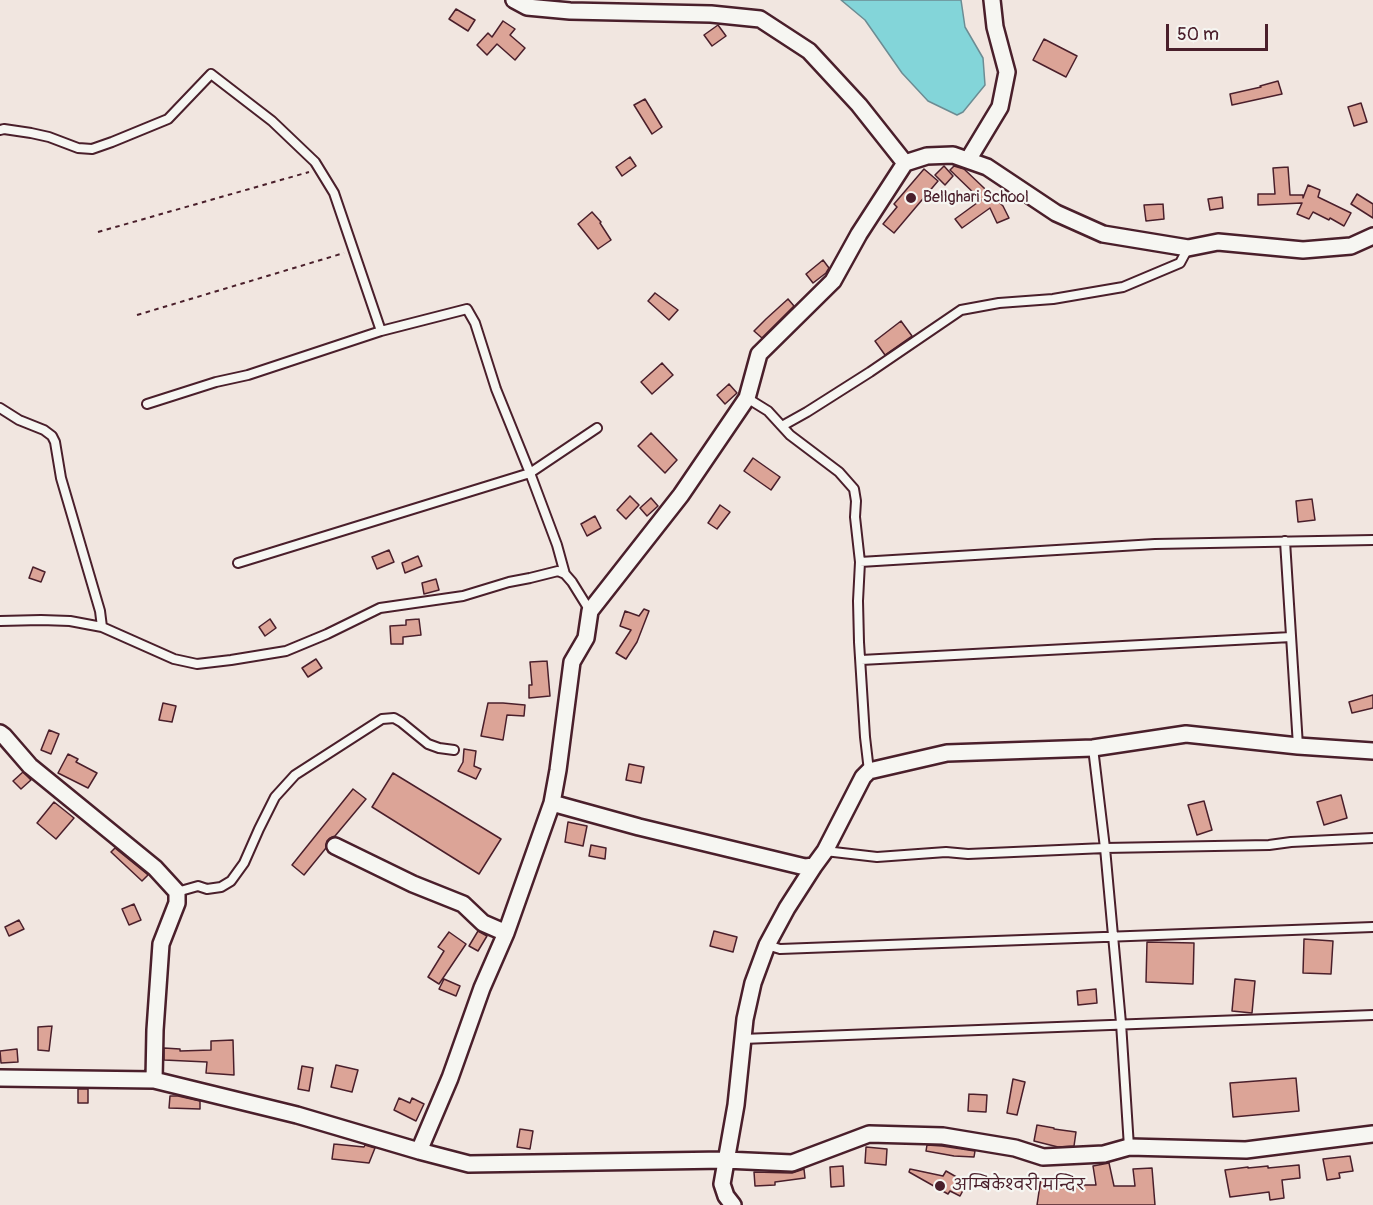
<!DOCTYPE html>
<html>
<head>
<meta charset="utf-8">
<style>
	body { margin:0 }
	#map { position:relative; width:1373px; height:1205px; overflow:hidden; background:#f1e6e0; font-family:Pangolin,sans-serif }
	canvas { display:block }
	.scale { position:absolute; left:1166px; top:24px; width:102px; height:27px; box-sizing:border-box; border:3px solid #4a1f2b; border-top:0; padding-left:8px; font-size:18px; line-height:21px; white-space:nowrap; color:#4a1f2b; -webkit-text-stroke:4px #f6f6f2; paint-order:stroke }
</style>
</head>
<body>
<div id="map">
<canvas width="1373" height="1205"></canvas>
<div class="scale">50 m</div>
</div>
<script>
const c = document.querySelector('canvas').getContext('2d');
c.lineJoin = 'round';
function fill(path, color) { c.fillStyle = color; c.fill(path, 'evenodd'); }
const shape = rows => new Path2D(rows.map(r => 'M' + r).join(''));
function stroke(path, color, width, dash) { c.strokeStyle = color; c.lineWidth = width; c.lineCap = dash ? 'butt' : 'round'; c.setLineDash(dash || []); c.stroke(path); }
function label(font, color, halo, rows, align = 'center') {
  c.font = font + ' Pangolin,"Playpen Sans Deva",sans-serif'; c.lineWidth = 4.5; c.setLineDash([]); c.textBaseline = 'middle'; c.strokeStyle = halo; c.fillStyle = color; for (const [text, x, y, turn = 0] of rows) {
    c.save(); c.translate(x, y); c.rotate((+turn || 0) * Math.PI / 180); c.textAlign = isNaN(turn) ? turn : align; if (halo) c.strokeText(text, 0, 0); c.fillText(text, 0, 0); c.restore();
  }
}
const water = shape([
	[841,0,961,0,965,27,983,58,985,85,963,112,957,115,928,101,902,73,865,20,841,0]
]);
fill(water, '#83d5d9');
stroke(water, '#6c8c93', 1.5);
const building = shape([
	[456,9,475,20,468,31,449,19,456,9],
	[503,21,515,29,510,35,525,48,515,60,497,44,487,55,477,45,488,33,492,37,503,21],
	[718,25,726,36,712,46,704,35,718,25],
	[1044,39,1077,56,1066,77,1033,60,1044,39],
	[1278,81,1282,94,1232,105,1230,94,1261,87,1260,86,1278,81],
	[645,99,662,127,652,134,634,105,645,99],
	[1361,103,1367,122,1354,126,1348,107,1361,103],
	[630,157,636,166,622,176,616,167,630,157],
	[944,166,953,176,945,185,935,175,944,166],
	[954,166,964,169,1003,206,1009,218,997,223,990,208,962,228,955,219,981,200,950,170,954,166],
	[1288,167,1290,195,1303,195,1303,198,1308,185,1320,190,1318,197,1351,213,1344,226,1330,218,1329,220,1313,212,1309,219,1297,214,1302,203,1258,205,1258,194,1275,194,1273,168,1288,167],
	[924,169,938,181,894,233,883,224,897,207,894,204,924,169],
	[1357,194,1373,204,1373,218,1351,204,1357,194],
	[1222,197,1223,208,1210,210,1208,199,1222,197],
	[1163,204,1164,219,1146,221,1144,205,1163,204],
	[592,212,601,222,600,223,611,240,598,249,578,224,592,212],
	[823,260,829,268,826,273,813,283,806,274,823,260],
	[655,293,678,310,669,320,648,301,655,293],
	[788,299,794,306,762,338,754,331,766,319,788,299],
	[901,321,912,336,885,355,875,341,901,321],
	[662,363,673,375,652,394,641,382,662,363],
	[729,384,737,393,725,404,717,395,729,384],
	[651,433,677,460,665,473,638,446,651,433],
	[753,458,780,477,771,490,744,471,753,458],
	[630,496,639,505,626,519,617,510,630,496],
	[651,498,658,506,647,516,640,508,651,498],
	[1312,499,1315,520,1298,522,1296,501,1312,499],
	[720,505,730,512,717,529,708,523,720,505],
	[595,516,601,528,587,536,581,524,595,516],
	[389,550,394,562,377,569,372,557,389,550],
	[418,556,422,566,405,573,402,563,418,556],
	[33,567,45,572,41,582,29,578,33,567],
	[436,579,439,590,424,594,422,583,436,579],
	[644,609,649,611,637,642,626,659,616,653,631,630,620,626,625,611,639,616,644,609],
	[270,619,276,628,265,636,259,627,270,619],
	[419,619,421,635,403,637,403,644,391,644,390,626,406,625,406,620,419,619],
	[316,659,322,668,308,677,302,668,316,659],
	[547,661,550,696,529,698,529,685,532,685,530,662,547,661],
	[1373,695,1373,708,1352,713,1349,702,1373,695],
	[163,703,176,706,172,722,159,720,163,703],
	[488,703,503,703,525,705,524,716,507,715,503,740,481,736,488,703],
	[49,730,59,734,51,754,41,750,49,730],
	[464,749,476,751,474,766,481,769,476,779,458,771,463,762,464,749],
	[68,754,78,759,76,762,97,773,88,788,58,773,68,754],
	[629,764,644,767,641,783,626,780,629,764],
	[23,772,31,780,21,789,13,781,23,772],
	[393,773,501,839,479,874,372,807,393,773],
	[353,789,366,799,335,836,330,838,327,841,326,848,304,875,292,865,353,789],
	[1341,795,1347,818,1324,825,1317,802,1341,795],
	[1204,801,1212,830,1197,835,1188,805,1204,801],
	[54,802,74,818,56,839,37,823,54,802],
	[568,822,587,826,583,846,565,842,568,822],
	[591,845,606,848,605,859,589,856,591,845],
	[115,848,147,874,148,875,142,881,111,852,115,848],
	[134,904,141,920,129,925,122,909,134,904],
	[19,920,24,929,9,936,5,927,19,920],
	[478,931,487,936,478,951,469,946,478,931],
	[714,931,737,937,733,952,710,946,714,931],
	[449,932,466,944,439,984,428,977,444,951,438,947,449,932],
	[1304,939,1333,941,1331,974,1303,973,1304,939],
	[1147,942,1194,943,1193,984,1146,982,1147,942],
	[444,979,460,986,456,996,439,989,444,979],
	[1235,979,1255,981,1252,1013,1232,1011,1235,979],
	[1096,989,1097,1003,1078,1005,1077,991,1096,989],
	[52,1026,49,1051,38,1050,38,1027,52,1026],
	[233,1040,234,1075,206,1073,207,1062,164,1060,164,1048,180,1049,180,1051,211,1050,211,1041,233,1040],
	[17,1049,18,1062,1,1063,0,1051,17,1049],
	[336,1065,358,1070,352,1092,331,1087,336,1065],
	[302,1066,313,1068,309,1091,298,1089,302,1066],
	[1296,1078,1299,1111,1233,1117,1230,1083,1296,1078],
	[1013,1079,1025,1082,1017,1115,1007,1113,1013,1079],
	[78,1089,88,1089,88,1103,78,1103,78,1089],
	[969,1094,987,1095,986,1112,968,1111,969,1094],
	[170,1096,178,1096,200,1101,200,1109,169,1108,170,1096],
	[399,1098,410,1103,412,1098,424,1104,416,1121,394,1110,399,1098],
	[1037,1125,1054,1128,1054,1129,1076,1132,1074,1146,1058,1147,1034,1141,1037,1125],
	[520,1129,533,1131,530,1149,517,1147,520,1129],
	[334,1144,364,1147,365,1145,375,1148,369,1163,332,1159,334,1144],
	[927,1145,942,1146,975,1151,974,1157,954,1156,926,1151,927,1145],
	[866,1147,887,1149,886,1165,865,1163,866,1147],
	[1350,1156,1353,1171,1339,1173,1340,1178,1327,1180,1323,1159,1350,1156],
	[1109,1163,1114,1186,1135,1186,1133,1169,1152,1168,1155,1205,1037,1205,1041,1178,1060,1181,1059,1185,1096,1185,1093,1166,1109,1163],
	[1299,1165,1300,1178,1282,1180,1284,1198,1270,1200,1269,1192,1230,1197,1225,1170,1248,1167,1248,1168,1268,1166,1268,1168,1299,1165],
	[843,1166,844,1186,831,1187,830,1167,843,1166],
	[804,1169,805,1178,775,1182,775,1185,755,1186,754,1172,792,1173,804,1169],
	[910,1169,943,1176,946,1171,967,1183,960,1196,950,1191,948,1194,909,1172,910,1169]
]);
fill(building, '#dca497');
stroke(building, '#4a1f2b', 1.5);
const service = shape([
	[0,130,4,129,31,133,49,137,78,148,92,149,112,142,168,119,211,74,272,121,315,162,334,193,381,331,467,309,475,323,496,389,530,473,557,545,565,574],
	[747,398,768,411,790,435,839,472,854,489,856,501,855,517,860,562,858,601,859,642,865,737,869,771],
	[147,404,216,382,248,375,381,331],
	[0,408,19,420,44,430,52,436,55,442,61,478,100,611,102,627],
	[782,426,807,412,870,372,961,310,999,303,1053,299,1123,287,1180,263,1188,248],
	[1285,541,1298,746],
	[860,562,1155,544,1373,540],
	[238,563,530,473,597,428],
	[0,621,41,620,70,621,102,627,174,659,197,664,231,660,286,651,327,634,380,608,463,596,509,582,530,578,558,571,565,574,572,582,590,611],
	[861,660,1291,637],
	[1093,748,1105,848,1121,1023,1129,1147],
	[825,851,877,857,946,852,968,854,1105,848,1269,845,1291,842,1373,838],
	[177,892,198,886,207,889,221,887,231,881,244,863,259,829,275,797,295,775,382,719,394,718,401,722,428,744,439,748,454,750],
	[767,945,780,949,1373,927],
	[742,1039,1373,1015]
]);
const minor = shape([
	[514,0,527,7,570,11,711,14,760,19,809,51,859,105,905,163],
	[968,160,1000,107,1007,72,995,27,992,0],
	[0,733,4,736,30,766,155,868,177,892,177,903,161,944,155,1030,154,1080],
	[552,803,639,827,805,867,814,866,825,851,863,777,869,771,947,753,1093,748,1186,734,1298,746,1373,751],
	[335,846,413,884,463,904,483,923,506,933],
	[0,1078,154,1080,297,1115,419,1151,469,1164,725,1160,792,1163,869,1134,943,1136,1015,1148,1043,1157,1104,1154,1129,1147,1246,1150,1373,1134],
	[419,1151,450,1078,482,988,506,933,552,803,558,770,572,662,586,638,590,611,681,495,747,398,759,354,833,281,859,234,905,163,927,156,953,155,987,167,1056,213,1103,234,1188,248,1218,242,1303,250,1351,246,1373,236],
	[733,1205,726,1196,722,1184,736,1105,745,1019,753,983,767,945,787,908,814,866]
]);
stroke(service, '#4a1f2b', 12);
stroke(minor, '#4a1f2b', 20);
stroke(shape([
	[98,232,309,172],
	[137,315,344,253]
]), '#4a1f2b', 2, [4.5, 4.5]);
stroke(service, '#f6f6f2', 8);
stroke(minor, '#f6f6f2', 15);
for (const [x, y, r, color] of [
	[911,198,6,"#4a1f2b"],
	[940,1186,6,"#4a1f2b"]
]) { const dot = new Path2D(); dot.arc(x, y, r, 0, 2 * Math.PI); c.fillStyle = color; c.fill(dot); stroke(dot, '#f6f6f2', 2); }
label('16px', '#4a1f2b', '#f6f6f2', [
	["Bellghari School",923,198],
	["अम्बिकेश्‍वरी मन्दिर",952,1186]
], 'left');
</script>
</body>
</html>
